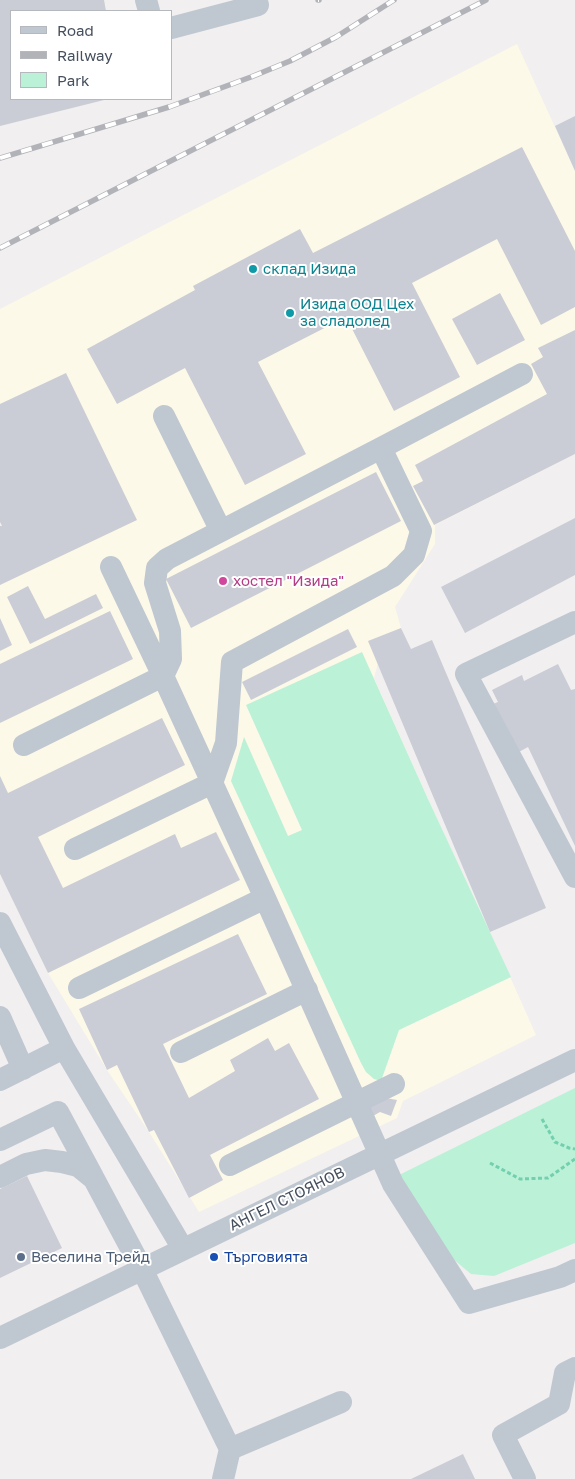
<!DOCTYPE html>
<html>
<head>
<meta charset="utf-8">
<style>
	body { margin:0 }
	#map { position:relative; width:575px; height:1479px; overflow:hidden; background:#f1efef; font-family:"Golos Text",sans-serif }
	canvas { display:block }
	.legend { position:absolute; left:10px; top:10px; width:162px; height:90px; box-sizing:border-box; background:#fff; border:1px solid #b5b9be; margin:0; padding:6px 9px; list-style:none; font-size:15px; color:#464f5d }
	.legend li { display:flex; align-items:center; gap:10px; height:25px }
	.legend b { width:25px; border:1px solid #b5b9be }
</style>
</head>
<body>
<div id="map">
<canvas width="575" height="1479"></canvas>
<ul class="legend">
<li><b style="height:6px;background:#bfc7d1"></b>Road</li>
<li><b style="height:6px;background:#b1b3b9"></b>Railway</li>
<li><b style="height:14px;background:#bbf1d7"></b>Park</li>
</ul>
</div>
<script>
const c = document.querySelector('canvas').getContext('2d');
c.lineJoin = 'round';
function fill(path, color) { c.fillStyle = color; c.fill(path, 'evenodd'); }
const shape = rows => new Path2D(rows.map(r => 'M' + r).join(''));
function stroke(path, color, width, dash) { c.strokeStyle = color; c.lineWidth = width; c.lineCap = dash ? 'butt' : 'round'; c.setLineDash(dash || []); c.stroke(path); }
function label(font, color, halo, rows, align = 'center') {
  c.font = font + ' "Golos Text",sans-serif'; c.lineWidth = 4; c.setLineDash([]); c.textBaseline = 'middle'; c.strokeStyle = halo; c.fillStyle = color; for (const [text, x, y, turn = 0] of rows) {
    c.save(); c.translate(x, y); c.rotate((+turn || 0) * Math.PI / 180); c.textAlign = isNaN(turn) ? turn : align; if (halo) c.strokeText(text, 0, 0); c.fillText(text, 0, 0); c.restore();
  }
}
fill(shape([
	[517,44,575,171,575,454,435,525,435,544,395,607,401,628,410,649,378,663,374,678,428,799,490,932,536,1035,403,1101,397,1118,199,1212,149,1132,107,1070,48,973,0,874,0,585,24,573,0,522,0,309]
]), '#fdf9e8');
fill(shape([
	[362,652,428,799,511,977,399,1030,381,1081,374,1079,366,1072,361,1063,231,781,244,737,288,836,302,830,246,705],
	[575,1088,575,1243,494,1276,471,1274,452,1258,399,1175]
]), '#bbf1d7');
fill(shape([
	[0,0,104,0,106,11,11,11,11,99,108,99,0,126],
	[575,116,575,171,555,126],
	[522,147,575,251,575,307,541,325,497,239,412,283,460,377,394,411,346,317,258,362,306,454,245,485,185,368,117,404,87,349,195,290,193,286,300,229,313,253],
	[500,293,525,340,477,365,452,319],
	[575,330,575,454,434,525,413,486,423,481,415,465,547,394,531,364,543,357,538,348],
	[66,373,137,520,0,585,0,526,2,526,0,522,0,404],
	[376,472,401,521,191,628,166,579],
	[575,518,575,575,465,633,441,587],
	[28,586,45,619,96,594,103,608,30,644,7,597],
	[110,611,133,659,0,723,0,664],
	[0,618,12,645,0,651],
	[401,628,411,649,432,640,546,908,490,932,368,641],
	[348,629,357,647,251,700,242,682],
	[558,664,571,690,575,689,575,846,528,747,517,753,493,704,498,702,492,690,522,675,524,681],
	[162,718,185,765,38,837,63,888,175,834,181,848,216,832,240,880,48,973,0,874,0,776,8,793],
	[238,934,267,994,163,1044,189,1098,235,1071,230,1060,268,1038,275,1051,289,1043,319,1099,210,1155,223,1180,189,1198,154,1130,149,1132,117,1065,107,1070,79,1009],
	[386,1098,397,1100,391,1116,380,1112,373,1116,366,1102],
	[27,1176,62,1248,0,1278,0,1189],
	[463,1454,475,1479,411,1479]
]), '#cacdd5');
stroke(shape([
	[542,1119,555,1142,569,1148,575,1149],
	[490,1163,520,1179,548,1178,575,1159]
]), '#72d0ae', 3, [4, 2.5]);
stroke(shape([
	[146,0,149,11],
	[171,28,258,5,255,0],
	[164,416,221,531],
	[111,567,163,676,265,898,393,1184,469,1303,560,1277,575,1270],
	[575,622,466,674,575,877],
	[24,745,163,676,171,659,170,631,155,583,157,568,167,559,381,448,522,374],
	[75,849,212,783,226,743,232,662,393,576,414,555,421,531,381,448],
	[0,923,64,1048,183,1249],
	[79,988,265,898],
	[0,1017,23,1069],
	[181,1052,307,990],
	[0,1080,64,1048],
	[0,1140,58,1112,93,1177],
	[230,1165,394,1084],
	[0,1177,26,1164,45,1160,62,1162,78,1166,94,1179,142,1269,230,1449,223,1479],
	[0,1338,575,1060],
	[230,1449,341,1402],
	[525,1479,503,1435,559,1404,565,1373,575,1368]
]), '#bfc7d1', 22);
const rail = shape([
	[318,0,319,0],
	[0,158,169,107,251,77,290,61,336,37,394,0],
	[0,248,486,0]
]);
stroke(rail, '#b1b3b9', 5.5);
stroke(rail, '#fff', 4, [11]);
for (const [x, y, r, color] of [
	[253,269,5,"#0f9aa8"],
	[290,313,5,"#0f9aa8"],
	[223,581,5,"#d1479c"],
	[21,1257,5,"#5c6f8a"],
	[214,1257,5,"#1a4fb4"]
]) { const dot = new Path2D(); dot.arc(x, y, r, 0, 2 * Math.PI); c.fillStyle = color; c.fill(dot); stroke(dot, '#fff', 2); }
label('15px', '#0d838f', '#fff', [
	["склад Изида",263,269],
	["Изида ООД Цех",300,304],
	["за сладолед",300,321]
], 'left');
label('15px', '#b23c85', '#fff', [
	["хостел \"Изида\"",233,581]
], 'left');
label('15px', '#464f5d', '#fff', [
	["АНГЕЛ СТОЯНОВ",287,1199,-26]
]);
label('15px', '#4e5e75', '#fff', [
	["Веселина Трейд",31,1257]
], 'left');
label('15px', '#164399', '#fff', [
	["Търговията",224,1257]
], 'left');
</script>
</body>
</html>
